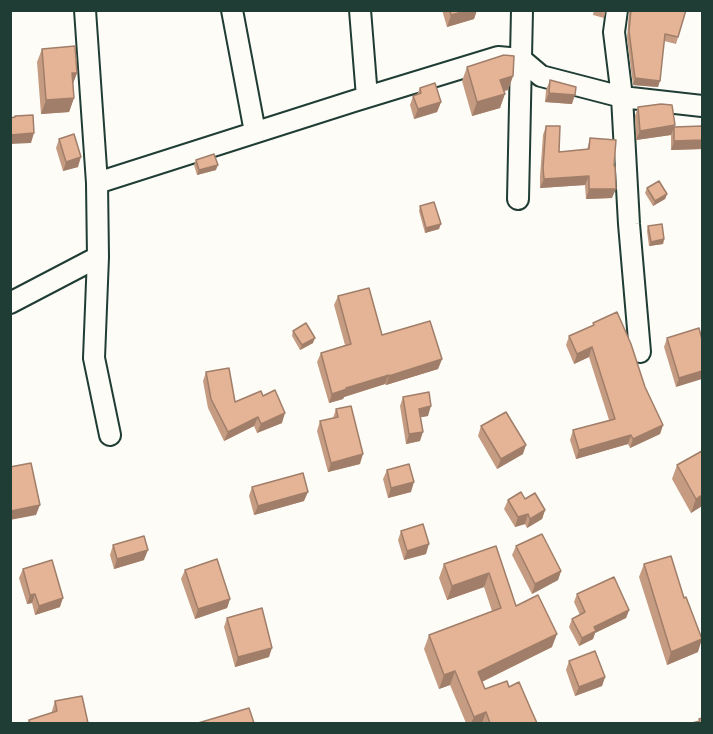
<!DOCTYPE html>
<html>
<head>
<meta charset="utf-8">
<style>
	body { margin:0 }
	#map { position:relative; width:713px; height:734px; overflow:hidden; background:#fdfcf7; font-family:Mali,sans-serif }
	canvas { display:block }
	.frame { position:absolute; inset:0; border:12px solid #1f3d34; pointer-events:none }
</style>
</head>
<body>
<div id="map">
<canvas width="713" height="734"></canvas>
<div class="frame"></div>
</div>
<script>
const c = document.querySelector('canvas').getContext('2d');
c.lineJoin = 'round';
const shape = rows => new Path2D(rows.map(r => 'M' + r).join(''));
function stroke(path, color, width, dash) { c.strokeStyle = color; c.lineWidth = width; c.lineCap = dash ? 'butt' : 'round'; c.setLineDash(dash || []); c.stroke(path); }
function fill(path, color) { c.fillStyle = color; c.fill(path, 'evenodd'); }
const street = shape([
	[85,10,97,183,98,257,94,358,110,435],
	[232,10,255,132],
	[360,10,367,97],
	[617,10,614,32,622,97,629,224,640,352],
	[97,183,354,101,498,57,521,59,541,76,622,97,702,106],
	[518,199,522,10],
	[10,303,98,257]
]);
stroke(street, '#1f3d34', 24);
stroke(street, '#fdfcf7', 20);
fill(shape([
	[442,10,477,10,474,19,447,27],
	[594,10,606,10,604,18,593,15],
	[629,10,686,10,676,44,664,41,658,87,633,85,627,38],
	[42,49,77,73,73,83,74,98,69,112,41,114,37,62],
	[467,67,513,76,508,90,504,91,500,108,472,116,462,81],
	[550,80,572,104,545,102,546,90],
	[420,88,441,102,437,112,414,119,410,105,413,96,417,94],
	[638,107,674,127,702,126,702,149,671,150,671,135,636,140,635,116],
	[546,126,559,152,587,150,590,138,612,198,586,199,585,185,540,188,540,177,543,135],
	[59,139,78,167,63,171,56,148],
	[196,160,216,170,197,175,194,165],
	[647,188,667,194,665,199,653,206,645,193],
	[420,206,439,229,425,233,419,211],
	[648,226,664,239,663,244,649,246,647,231],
	[338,296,382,335,442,359,438,369,386,385,385,384,344,397,343,399,329,403,317,362,321,353,345,345,334,305],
	[593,323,645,387,663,425,660,434,630,448,628,444,576,459,570,440,573,430,609,420,589,357,574,364,566,345,569,336,593,326],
	[293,331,313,343,300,350,292,336],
	[667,338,702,340,676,387,664,347],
	[206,372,235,402,263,396,282,423,257,433,254,426,224,441,208,408,203,381],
	[403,397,428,416,421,417,420,441,406,444,400,406],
	[336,409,360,464,328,472,317,431,320,421,333,418],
	[481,426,523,454,497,469,478,436],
	[702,451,702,506,691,513,672,479,677,465],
	[387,470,411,492,388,498,383,479],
	[252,487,304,501,254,515,249,496],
	[525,499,545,510,542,519,527,528,525,524,515,527,504,509,508,500],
	[401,531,426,554,404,560,398,540],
	[113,545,144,560,114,569,110,555],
	[496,546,516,606,552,647,482,682,485,689,509,687,537,723,466,723,450,685,439,689,424,649,429,635,492,611,484,587,447,600,439,578,444,564],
	[516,546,561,571,558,580,532,594,512,555],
	[644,564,698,652,667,665,639,577],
	[23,569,60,607,35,615,32,603,27,604,19,578],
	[185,570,230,599,227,608,195,619,181,579],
	[577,594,629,610,626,618,595,633,593,639,579,646,569,627,572,619,580,615,574,602],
	[227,618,269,657,235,667,224,627],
	[569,661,605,677,602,686,575,696,566,670],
	[55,701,88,723,27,723,29,720,52,713,52,711]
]), '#c59b81');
fill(shape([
	[469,10,477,10,474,19,447,27,451,15],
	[72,73,77,73,72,86],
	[513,76,508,90,495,93,500,80],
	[635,78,660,81,658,87,633,85],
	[549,93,575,95,572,104,545,102],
	[505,94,500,108,472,116,477,102],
	[74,98,69,112,41,114,46,100],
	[441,102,437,112,414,119,418,109],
	[675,125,671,135,636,140,640,131],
	[34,133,31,143,10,144,10,135],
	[702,140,702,149,671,150,674,141],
	[81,157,78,167,63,171,66,162],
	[218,165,216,170,197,175,199,170],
	[589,176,585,185,540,188,544,179],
	[589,189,616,189,612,198,586,199],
	[667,194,665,199,653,206,655,201],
	[441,224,439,229,425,233,426,228],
	[664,239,663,244,649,246,651,242],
	[315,338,313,343,300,350,302,345],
	[592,347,589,357,574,364,577,354],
	[442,359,438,369,386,385,389,376],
	[702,371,702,379,676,387,679,378],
	[389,375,385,384,344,397,343,399,329,403,332,394,346,388],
	[431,406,428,416,416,418,419,409],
	[285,413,282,423,257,433,261,424],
	[258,417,254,426,224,441,228,432],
	[663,425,660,434,630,448,633,439],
	[423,432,420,441,406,444,409,434],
	[631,435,628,444,576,459,579,450],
	[526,445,523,454,497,469,501,459],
	[363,454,360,464,328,472,331,463],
	[414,482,411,492,388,498,391,488],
	[308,492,304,501,254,515,258,506],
	[702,495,702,506,691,513,696,499],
	[40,505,36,515,10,520,11,511],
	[545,510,542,519,527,528,530,519],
	[528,514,525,524,515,527,518,517],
	[429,544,426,554,404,560,407,551],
	[148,550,144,560,114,569,117,559],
	[561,571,558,580,532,594,535,584],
	[489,573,484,587,447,600,452,586],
	[35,594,32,603,27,604,30,595],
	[63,598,60,607,35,615,39,606],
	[230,599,227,608,195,619,198,609],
	[629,610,626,618,595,633,593,639,579,646,582,638,594,627],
	[557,634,552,647,473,686,478,672],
	[702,639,698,652,667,665,671,652],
	[272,648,269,657,235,667,238,657],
	[455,671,450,685,439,689,444,675],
	[605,677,602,686,575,696,579,687],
	[486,712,482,723,471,723,474,717]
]), '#a07e69');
const building = shape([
	[450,10,469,10,451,15,450,10],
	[631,10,686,10,678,37,665,34,660,81,635,78,629,31,631,10],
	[75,46,77,73,72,73,74,98,46,100,42,49,75,46],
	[504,55,514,56,513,76,500,80,505,94,477,102,467,67,504,55],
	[550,80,576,87,575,95,549,93,550,80],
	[435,83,441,102,418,109,413,96,421,93,420,88,435,83],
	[661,104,672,105,675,125,640,131,638,107,661,104],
	[33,115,34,133,10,135,10,118,15,117,15,116,33,115],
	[546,126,560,126,559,152,589,149,590,138,616,140,614,166,615,166,616,189,589,189,589,176,544,179,543,168,546,126],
	[702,126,702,140,674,141,674,127,702,126],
	[74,134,81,157,66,162,59,139,74,134],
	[214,154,218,165,199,170,196,160,214,154],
	[659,181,667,194,655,201,647,188,659,181],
	[434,202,441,224,426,228,420,206,434,202],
	[662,224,664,239,651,242,648,226,662,224],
	[369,288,382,335,430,321,442,359,389,376,389,375,346,388,347,389,332,394,321,353,351,344,338,296,369,288],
	[617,312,631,344,645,387,663,425,633,439,631,435,579,450,573,430,615,419,592,347,577,354,569,336,594,325,593,323,617,312],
	[306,323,315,338,302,345,293,331,306,323],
	[699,328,702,340,702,371,679,378,667,338,699,328],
	[229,368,235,402,261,391,263,396,275,390,285,413,261,424,258,417,228,432,211,399,206,372,229,368],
	[429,392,431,406,419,409,423,432,409,434,403,397,429,392],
	[351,406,363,454,331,463,320,421,338,417,336,409,351,406],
	[506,412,526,445,501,459,481,426,506,412],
	[702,451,702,495,696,499,677,465,702,451],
	[31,463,40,505,11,511,10,467,31,463],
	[409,464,414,482,391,488,387,470,409,464],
	[303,473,308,492,258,506,252,487,303,473],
	[521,492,525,499,535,493,545,510,530,519,528,514,518,517,508,500,521,492],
	[423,524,429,544,407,551,401,531,423,524],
	[542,534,561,571,535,584,516,546,542,534],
	[144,536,148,550,117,559,113,545,144,536],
	[496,546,516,606,538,595,557,634,478,672,485,689,507,681,509,687,519,682,532,712,537,723,490,723,486,712,474,717,455,671,444,675,429,635,501,608,489,573,452,586,444,564,496,546],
	[671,556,684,598,686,597,702,639,671,652,644,564,671,556],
	[217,559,230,599,198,609,185,570,217,559],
	[52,560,63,598,39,606,35,594,30,595,23,569,52,560],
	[614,577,629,610,594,627,596,631,582,638,572,619,585,612,577,594,614,577],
	[262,608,272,648,238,657,227,618,262,608],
	[595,651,605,677,579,687,569,661,595,651],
	[82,696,88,723,30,723,29,720,57,711,55,701,82,696],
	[249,708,254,723,198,723,249,708],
	[702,718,702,723,692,723,700,721,699,719,702,718]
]);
fill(building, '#e5b496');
stroke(building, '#a07e69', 1.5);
</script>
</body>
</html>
